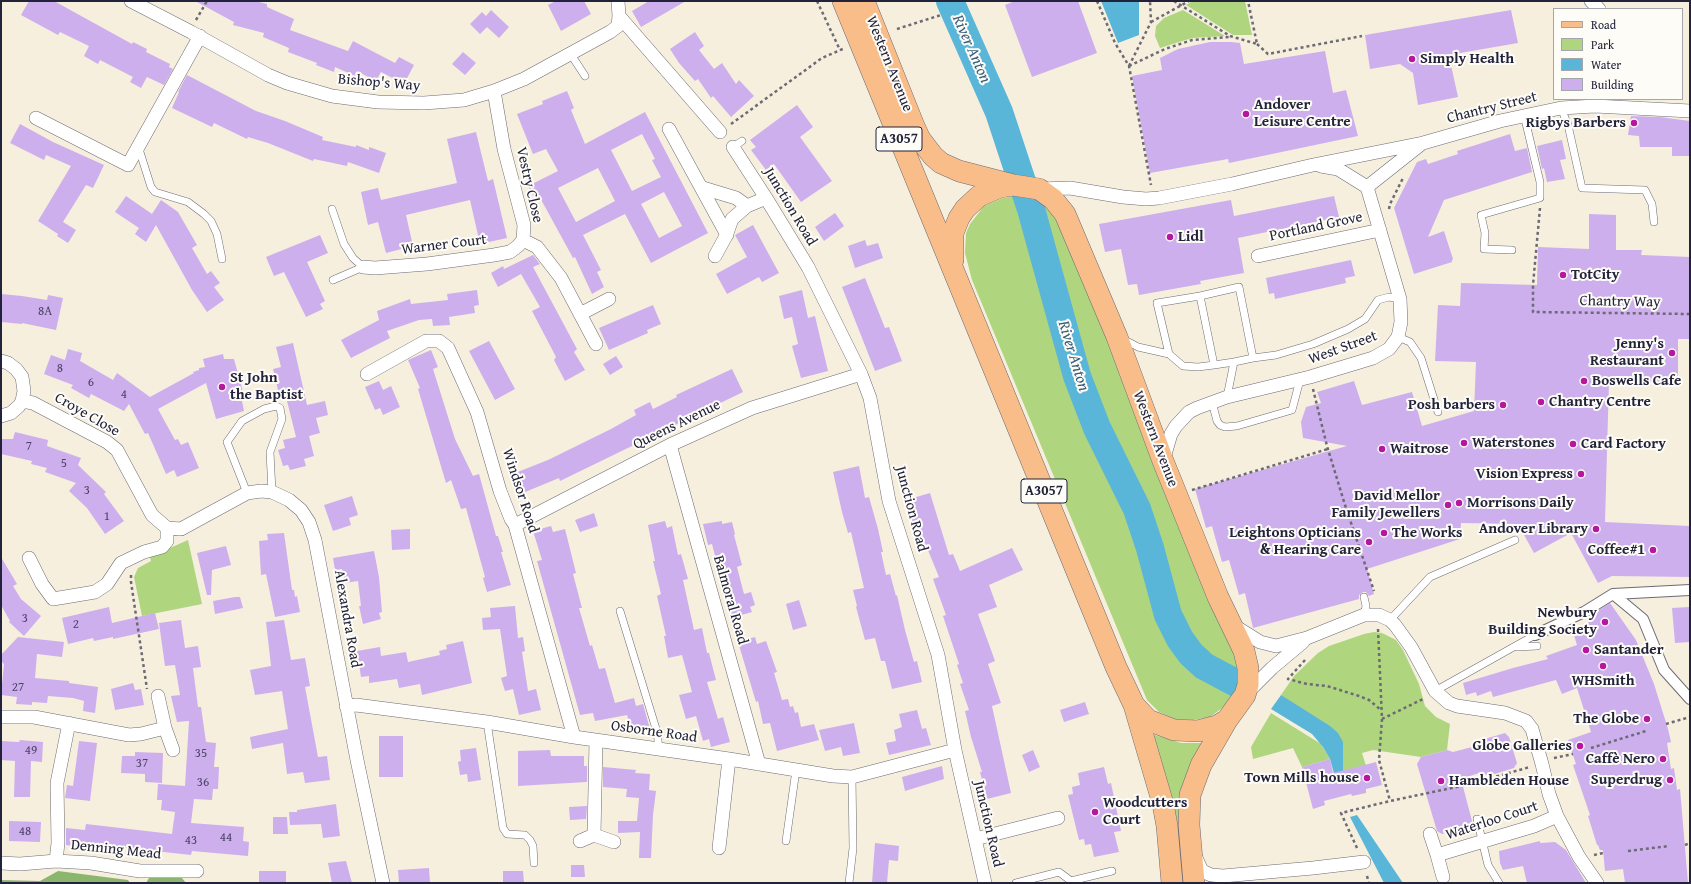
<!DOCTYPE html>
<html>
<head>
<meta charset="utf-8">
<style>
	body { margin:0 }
	#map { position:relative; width:1691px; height:884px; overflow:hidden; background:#f6efde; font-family:"Gentium Book Plus",serif }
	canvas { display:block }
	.frame { position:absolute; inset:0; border:2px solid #22223b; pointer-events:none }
	.legend { position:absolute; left:1553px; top:8px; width:130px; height:92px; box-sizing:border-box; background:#fdfcf7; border:1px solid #a5a5ac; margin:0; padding:5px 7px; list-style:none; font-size:12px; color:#22223b }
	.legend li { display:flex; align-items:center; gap:8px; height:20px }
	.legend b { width:20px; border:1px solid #a5a5ac }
</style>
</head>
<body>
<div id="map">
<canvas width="1691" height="884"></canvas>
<div class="frame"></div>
<ul class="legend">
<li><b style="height:5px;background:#f8bd89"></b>Road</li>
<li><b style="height:11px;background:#afd57f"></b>Park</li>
<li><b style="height:11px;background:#5ab6d8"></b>Water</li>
<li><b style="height:11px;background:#cdafed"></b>Building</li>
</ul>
</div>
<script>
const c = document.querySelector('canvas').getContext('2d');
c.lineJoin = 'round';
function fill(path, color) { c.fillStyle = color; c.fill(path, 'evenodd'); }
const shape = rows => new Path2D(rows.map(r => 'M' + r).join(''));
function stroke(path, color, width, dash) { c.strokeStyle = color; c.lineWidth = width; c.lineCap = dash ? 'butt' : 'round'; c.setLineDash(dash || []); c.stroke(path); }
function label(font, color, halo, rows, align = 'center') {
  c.font = font + ' "Gentium Book Plus",serif'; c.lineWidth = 4; c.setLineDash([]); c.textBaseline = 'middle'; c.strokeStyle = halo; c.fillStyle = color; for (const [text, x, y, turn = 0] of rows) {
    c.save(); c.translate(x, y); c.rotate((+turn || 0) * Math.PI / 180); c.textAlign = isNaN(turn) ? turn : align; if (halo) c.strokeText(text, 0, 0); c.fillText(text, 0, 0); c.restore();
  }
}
fill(shape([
	[1193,1,1245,1,1252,35,1233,35,1186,5],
	[1183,10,1225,36,1192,38,1160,48,1155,36,1156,26,1164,18],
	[1012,196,1031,197,1041,201,1056,213,1239,660,1239,682,1233,696,1225,706,1210,717,1193,720,1175,719,1159,712,1147,700,972,280,965,253,966,233,970,224,984,206,1003,198],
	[188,540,202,604,142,616,134,577,138,568,151,561,150,557],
	[1374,632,1382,633,1396,640,1403,650,1419,684,1425,706,1436,717,1450,724,1447,750,1421,757,1373,750,1362,753,1367,769,1343,771,1343,742,1281,695,1294,676,1318,653,1329,646,1364,634],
	[1271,713,1321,744,1330,759,1302,767,1293,748,1253,759,1251,747],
	[1155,735,1181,743,1203,743,1188,883,1180,883,1153,736]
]), '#afd57f');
fill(shape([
	[58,871,128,880,130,883,1,883,1,880,40,881],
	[149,878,182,878,186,883,146,883]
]), '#8bb66e');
fill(shape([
	[1101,1,1139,1,1139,35,1118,43],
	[1281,695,1330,726,1338,733,1343,742,1343,771,1336,781,1330,759,1323,747,1312,734,1271,709],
	[1357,815,1403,883,1384,883,1350,817]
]), '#5ab6d8');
stroke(shape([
	[950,1,999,112,1031,209,1077,376,1097,428,1137,509,1150,548,1168,615,1180,639,1191,654,1204,666,1236,683]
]), '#5ab6d8', 28);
fill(shape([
	[29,1,54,1,132,44,133,42,147,49,146,52,170,64,169,67,173,69,164,85,147,77,141,88,130,82,133,77,100,60,98,64,84,56,89,46,60,32,58,35,21,15],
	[195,1,255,1,267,4,267,7,294,19,290,30,348,51,353,41,395,63,399,57,414,65,404,84,381,72,376,81,357,71,355,76,335,67,334,72,316,65,317,63,288,52,289,48,263,37,264,33,233,25,234,22],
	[556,1,584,1,591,14,561,31,548,5],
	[649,1,686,1,641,27,632,11],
	[1015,1,1078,1,1097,53,1032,77,1005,5],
	[491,10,509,27,499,38,487,27,480,34,470,24,482,12,486,16],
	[1511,10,1518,43,1460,53,1451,65,1458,97,1418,105,1413,73,1400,64,1370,69,1365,35],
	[695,32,704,46,699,50,714,69,722,63,736,84,739,80,754,96,731,117,713,96,711,98,698,79,695,81,679,63,670,49],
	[1210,42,1231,42,1240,43,1244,64,1325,51,1333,93,1346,90,1358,136,1229,163,1228,159,1150,173,1132,76,1162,70,1160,58,1178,49],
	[463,52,476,63,465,75,452,64],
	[187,75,256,111,285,121,323,137,322,140,356,147,356,145,369,150,369,147,386,153,379,173,348,162,347,166,314,159,313,161,268,143,248,137,247,139,214,123,212,127,172,108,179,92,178,92],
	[567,91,574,108,571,110,585,144,645,112,708,233,651,263,625,214,583,235,601,270,597,272,604,287,592,294,575,257,573,258,538,194,534,197,528,186,558,171,546,149,533,154,517,114,543,104,542,101],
	[642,134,655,159,652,160,661,177,632,191,611,150],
	[598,168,615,201,576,222,558,188],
	[664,192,682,226,659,238,641,204],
	[797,105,813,127,800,137,832,181,801,202,774,164,766,170,751,150,756,147,750,140],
	[1631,116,1660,117,1690,121,1690,156,1672,156,1672,147,1640,147,1639,136,1628,135],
	[20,124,53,142,104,165,93,188,86,185,63,222,76,230,68,243,57,236,58,234,38,221,71,166,46,155,44,160,10,143],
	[476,132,488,181,493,179,507,238,480,244,470,200,406,215,413,246,386,253,378,222,368,225,361,192,378,188,381,200,457,183,447,139],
	[1510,134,1515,151,1527,148,1532,172,1444,200,1428,237,1444,231,1453,259,1452,260,1452,262,1414,274,1394,208,1417,162,1426,159,1428,164,1458,154,1457,151],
	[1562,140,1566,159,1560,160,1565,179,1547,182,1544,168,1542,169,1537,146],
	[126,196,152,214,161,200,178,212,197,245,192,248,207,274,211,271,220,283,214,287,224,300,207,312,192,290,156,225,146,242,135,234,139,228,115,212],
	[1334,196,1339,217,1238,238,1244,273,1200,281,1201,284,1139,295,1137,284,1128,285,1121,249,1105,252,1099,224,1231,200,1234,216],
	[835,213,844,226,824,241,815,227],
	[1589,214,1616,215,1616,250,1642,250,1641,255,1690,257,1690,339,1678,339,1678,383,1609,381,1605,522,1690,526,1690,577,1612,576,1598,583,1571,533,1534,553,1518,524,1461,523,1460,539,1367,569,1374,594,1369,596,1366,592,1363,592,1359,595,1359,599,1253,628,1245,593,1239,595,1229,560,1222,562,1212,526,1206,528,1195,489,1347,446,1303,438,1301,422,1306,407,1321,403,1317,392,1354,381,1362,405,1412,392,1422,426,1474,411,1476,362,1435,361,1438,305,1460,306,1461,283,1537,285,1538,247,1589,249],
	[753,225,779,273,762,282,759,277,727,294,716,274,747,257,735,235],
	[320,235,328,253,307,262,325,301,320,304,323,309,306,317,284,272,274,276,266,257],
	[865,240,867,246,878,243,883,258,855,268,848,246],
	[533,255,540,264,533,267,577,349,574,352,585,370,565,381,554,360,556,357,532,311,540,307,521,274,498,287,491,273,503,266,504,269],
	[1351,260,1355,276,1345,278,1346,283,1275,299,1274,293,1269,294,1266,278],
	[865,278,885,328,889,327,902,361,875,371,842,287],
	[477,290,479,305,474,306,475,313,449,317,450,325,433,326,432,319,419,320,387,331,390,338,351,358,341,340,379,320,377,311,410,299,411,304,448,300,447,294],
	[802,290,808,318,815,316,828,371,801,378,792,346,798,344,792,317,784,319,779,296],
	[1,294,22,296,47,300,48,295,63,298,56,330,22,323,22,324,1,322],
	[653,305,661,324,647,330,648,333,609,350,599,328],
	[489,341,515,389,495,400,469,351],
	[293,343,307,405,325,401,328,415,316,418,320,433,309,436,314,456,304,459,306,466,290,470,288,465,283,466,278,450,285,448,283,440,296,437,284,389,278,390,273,369,281,367,276,347],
	[68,349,82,353,80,361,113,380,117,373,150,397,194,373,193,372,199,370,199,368,205,367,203,359,223,354,224,359,234,359,245,400,242,401,244,411,216,419,206,383,158,409,175,440,178,439,181,445,188,442,199,468,177,477,174,470,166,474,148,433,145,434,129,404,124,411,91,394,89,398,71,388,73,385,44,374,51,355,65,360],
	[431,350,438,367,433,369,455,439,473,476,479,474,496,536,498,536,503,552,501,552,511,585,487,592,483,578,485,577,466,508,461,509,451,480,446,483,418,389,420,388,408,360],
	[616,356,623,367,610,375,603,364],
	[732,369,743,392,560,481,559,478,518,495,510,475,548,460,611,429,636,415,634,410,650,402,653,409,677,397,676,395],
	[379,381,383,390,391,386,400,407,383,415,380,408,375,410,365,387],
	[15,432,48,440,47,446,81,458,78,465,106,492,104,494,124,521,105,534,87,508,69,491,76,483,45,472,47,468,31,464,32,461,1,454,1,439,13,439],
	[859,466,865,498,869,497,878,529,883,552,881,552,886,575,890,574,896,596,897,595,905,630,914,662,917,661,922,682,892,689,885,661,881,661,875,638,865,640,856,607,857,606,853,590,864,588,851,532,848,533,842,512,833,472],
	[930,493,949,555,953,554,960,571,1012,548,1023,570,989,585,997,607,978,614,995,661,988,664,1001,703,992,706,1011,793,987,799,980,772,982,772,971,737,965,711,969,710,960,684,963,683,957,665,959,664,943,616,946,615,933,579,939,577,925,543,919,545,906,500],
	[352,496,358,515,349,518,351,525,333,531,324,505],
	[594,513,598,526,580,532,575,520],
	[665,521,667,528,672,526,678,555,681,554,688,579,683,580,694,630,702,628,707,653,709,653,716,680,707,682,718,719,723,717,730,742,711,747,709,739,703,741,696,716,686,719,679,695,692,692,682,655,668,658,664,636,666,636,657,596,661,594,653,561,655,561,648,525],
	[722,521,722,524,732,522,735,534,734,535,742,565,737,567,744,594,751,592,755,605,750,607,752,612,731,618,712,544,708,545,703,524],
	[551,526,553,532,565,529,576,573,573,574,582,608,579,608,590,646,592,645,599,669,605,668,615,703,634,698,636,706,643,704,650,729,633,733,627,715,595,721,593,713,580,715,537,561,542,560,533,531],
	[410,529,410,549,392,550,391,530],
	[284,533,292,590,294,590,295,597,297,596,300,612,275,617,266,574,261,575,259,541,268,540,267,534],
	[226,546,231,565,212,570,211,595,207,595,197,553],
	[374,551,379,577,382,612,379,613,381,619,363,624,359,606,361,606,358,581,345,583,342,569,335,570,333,558],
	[1,557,17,584,13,586,21,599,41,616,24,636,9,622,10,621,1,605],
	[235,597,240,597,243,608,215,614,213,601],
	[799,600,807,626,793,630,786,604],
	[1610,603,1636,640,1654,684,1668,729,1671,742,1667,743,1671,769,1674,768,1677,790,1680,789,1688,883,1625,883,1623,869,1605,871,1603,850,1600,850,1598,845,1597,845,1588,816,1590,815,1573,765,1576,764,1568,740,1591,732,1577,688,1562,694,1556,680,1493,697,1491,691,1477,696,1476,692,1466,695,1463,683,1513,668,1548,659,1546,656,1577,645,1573,632,1586,627,1593,614],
	[515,606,518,638,523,637,525,651,522,652,528,691,536,689,541,710,519,715,513,689,505,691,501,678,507,676,500,629,483,630,482,618,491,617,490,608],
	[109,607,112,623,155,613,159,629,113,639,113,637,94,641,93,638,68,644,62,618],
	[1690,607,1690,642,1675,643,1672,608],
	[181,620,185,648,198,646,201,667,193,668,198,707,201,707,206,742,216,743,214,767,219,767,218,789,213,789,212,800,194,799,191,823,244,827,243,841,249,842,248,856,192,851,191,855,91,844,90,848,66,845,66,828,85,830,86,824,172,834,175,812,161,810,162,800,157,800,158,784,185,786,189,721,177,722,171,696,180,695,175,665,165,666,159,623],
	[284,620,291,660,305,658,310,686,305,687,318,757,327,756,330,780,305,783,303,772,287,774,283,743,252,749,250,737,288,729,282,691,255,695,250,670,271,666,266,622],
	[18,637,64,642,62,657,37,654,35,678,69,681,69,683,98,687,95,713,83,711,84,701,73,698,48,696,47,703,32,702,32,705,16,704,17,697,1,695,4,664,1,661,1,655],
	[755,637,757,644,766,641,777,672,774,673,782,700,788,699,790,707,793,706,795,713,798,712,801,727,814,724,819,740,777,751,770,723,763,724,758,701,756,702,738,642],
	[463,641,472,683,422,695,420,684,399,688,397,679,369,683,369,676,361,677,357,651,380,647,381,656,406,652,408,662,440,655,439,651,447,649,446,645],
	[133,683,135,690,141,689,144,705,115,710,111,689],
	[1085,702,1089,714,1064,722,1060,710],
	[917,710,922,729,926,728,931,745,889,755,886,743,896,741,894,730,902,727,899,714],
	[854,723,860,753,843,756,841,747,825,751,819,730],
	[1505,733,1509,737,1517,763,1514,768,1488,776,1482,772,1461,779,1472,821,1468,826,1442,834,1437,831,1417,764,1421,757,1447,750,1453,752,1476,746,1478,741],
	[379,736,403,736,403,777,379,777],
	[20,740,43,742,42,762,31,761,30,797,14,797,15,761,1,760,1,741,19,742],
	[79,741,97,743,90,801,65,798,67,785,73,786],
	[476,748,481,780,468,782,467,774,460,775,458,762,461,761,460,750],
	[550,750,551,756,584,756,584,766,587,766,587,782,518,786,518,751],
	[1033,750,1040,767,1029,772,1022,755],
	[135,752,163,753,162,783,145,782,145,774,121,773,122,756,135,756],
	[1330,759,1333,773,1376,762,1382,785,1366,789,1366,793,1352,796,1351,794,1324,801,1325,805,1313,809,1302,767],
	[942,766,944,779,905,791,902,777],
	[603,767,636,770,635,773,650,774,649,790,656,791,653,815,651,858,639,858,640,832,618,833,618,821,637,821,639,798,626,797,627,789,603,787],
	[1104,767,1108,784,1111,783,1121,831,1114,832,1119,852,1094,857,1091,844,1085,845,1084,839,1079,840,1068,795,1073,794,1072,787,1080,785,1078,773],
	[336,804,340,836,323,838,321,824,290,825,289,812,297,812,297,810],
	[587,806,586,819,570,820,569,807],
	[273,817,287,817,288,834,273,834],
	[9,821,41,822,40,842,9,841],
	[1540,841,1540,843,1555,842,1566,850,1586,883,1527,883,1523,866,1503,870,1500,863,1499,851],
	[875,843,899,846,898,861,889,860,887,883,872,883],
	[346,861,352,883,332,883,328,863],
	[571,865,584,865,585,877,571,877],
	[429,868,430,883,399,883,398,870],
	[259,871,286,871,286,883,259,883],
	[503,871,523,871,524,883,503,883]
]), '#cdafed');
const service = shape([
	[570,53,585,76],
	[1561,108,1568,125,1582,188,1645,190,1652,204,1654,222],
	[733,147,742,141],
	[139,149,151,187,155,192,188,202,204,214,211,221,217,234,222,259],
	[332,209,344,244,353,258,363,267,333,280],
	[1512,250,1484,249,1485,233,1481,215,1540,198,1540,182,1524,115],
	[1398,337,1410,342,1421,358,1438,412],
	[1123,339,1138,347,1169,354,1183,366,1198,367,1214,365,1200,296,1239,287,1253,358,1234,362,1227,397],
	[1169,354,1157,303,1200,296],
	[1253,358,1276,355,1313,344,1348,329,1365,319,1378,300,1389,297,1400,299],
	[1214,365,1234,362],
	[1212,402,1217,421,1220,425,1225,427,1237,426,1292,410,1300,380],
	[247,493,227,442,242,421,264,409,276,406,280,408,282,419,270,452,272,492],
	[620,611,657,732,659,749],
	[1364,615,1366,606,1364,597],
	[1390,620,1430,577,1515,540],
	[1517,647,1537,646],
	[1435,691,1535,635],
	[487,722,503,828,507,834,525,835,530,840,533,846,534,863],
	[1477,819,1488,865,1499,883],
	[786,841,796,770],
	[849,883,853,848,852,777],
	[1016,883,1059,872,1071,881,1112,871]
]);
const pedestrian = shape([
	[1613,594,1643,619,1664,670,1690,699],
	[1535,635,1584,612,1613,594,1690,590]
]);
const minor = shape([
	[131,1,191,32,268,75,287,83,332,96,378,102,424,103,464,100,494,91,524,79,610,32,618,26,619,16,618,1],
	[1591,1,1599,9],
	[619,16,720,132],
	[494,91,504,149,524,225,523,240,537,247,561,278,596,344],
	[36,118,128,165,200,36],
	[669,129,727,235],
	[733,147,766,198,808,267,861,374,870,398,889,501,938,655,955,750,985,883],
	[1367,187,1420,145],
	[703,188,736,198,747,206],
	[1039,189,1070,188,1123,197,1146,199,1159,198,1232,184,1313,165,1423,143,1500,121,1561,108,1595,106,1690,111],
	[715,256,726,236,732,219,747,206,766,198],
	[1258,256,1380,230],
	[363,267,375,268,427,264,494,255,510,252,518,246,523,240],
	[580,314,609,299],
	[1,361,8,363,16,369,22,377,24,391,22,401,19,406,11,413,1,416],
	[367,374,426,341,439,341,448,348,477,412,500,491,511,519,515,525,574,737],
	[22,401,33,403,107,442,117,450,152,515,167,528],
	[670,445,759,764],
	[1163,461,1171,434,1176,426,1189,412,1197,408,1227,397,1310,377,1373,358,1389,349,1398,337,1401,322,1400,299,1367,187,1338,169,1321,166],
	[515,525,670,445,752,408,861,374],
	[167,528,181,529,247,493,261,491,272,492,289,500,301,510,309,522,315,540,357,760,383,883],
	[29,558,42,584,53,599,95,592,107,584,121,563,144,552,162,547,167,541,167,528],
	[1233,625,1260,642,1276,646,1307,638,1364,615,1379,615,1390,620,1395,625,1411,647,1435,691,1449,703,1457,706,1505,713,1526,721,1532,729,1542,764,1549,794,1557,816,1579,857,1597,883],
	[1247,693,1272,668,1303,642],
	[346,706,356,705,487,722,574,737,729,759,833,776,852,777,955,750],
	[1,717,34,717,129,735,141,734,165,728,158,696],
	[165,728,173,750],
	[1430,834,1437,855],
	[594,835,596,741],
	[975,839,1058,818],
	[580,841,594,835,614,842],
	[719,848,729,759],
	[1196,858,1202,871,1211,875,1223,876,1313,868,1364,862],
	[56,861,58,843,57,783,69,723],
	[1,863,20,864,56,861,91,863,140,871,197,871],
	[1443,877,1437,855,1534,826,1557,816]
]);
const primary = shape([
	[843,1,1116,667,1134,705,1163,804,1167,826,1172,883],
	[864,1,914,126,920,139,933,156,941,163,959,171,1013,185,1039,189,1053,199,1065,214,1117,337,1163,461,1218,597,1244,651,1248,668,1248,685,1245,695,1227,720,1201,765,1190,795,1189,825,1194,883],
	[953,260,953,233,959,218,965,209,979,196,1000,187,1013,185],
	[1134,705,1148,720,1174,730,1198,731,1217,726,1227,720]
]);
stroke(service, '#6c6a74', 8);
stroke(pedestrian, '#6c6a74', 12);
stroke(minor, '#6c6a74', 14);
stroke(primary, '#6c6a74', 22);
stroke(shape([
	[817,1,840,50],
	[1097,1,1115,43,1129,66,1151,185],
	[1174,1,1230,36,1257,44,1248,1],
	[196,20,207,1],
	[1151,22,1189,1],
	[897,29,941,15],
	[1257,44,1268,54,1362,36],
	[1129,66,1165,49,1192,40,1229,37],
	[1129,66,1151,22,1150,1],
	[731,124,822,58,845,48],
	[1540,208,1533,285,1533,312,1690,314],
	[1389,209,1390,204,1403,178],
	[1313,389,1327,446,1345,505,1374,591],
	[1192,490,1328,449],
	[131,575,131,582,147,689],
	[1378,629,1382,719,1379,760,1390,801],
	[1305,660,1288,679,1307,684,1327,686,1359,696,1369,700,1381,710],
	[1382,719,1425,698],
	[1666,724,1690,717],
	[1591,748,1646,731],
	[1554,758,1573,754],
	[1685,845,1690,843],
	[1357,848,1341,813,1390,801,1466,785,1530,767],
	[1628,851,1669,846],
	[1594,855,1603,853],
	[1367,876,1369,883]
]), '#6c6a74', 2.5, [3, 3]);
stroke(service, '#fff', 7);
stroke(pedestrian, '#fff', 10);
stroke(minor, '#fff', 13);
stroke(primary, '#f8bd89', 21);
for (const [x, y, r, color] of [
	[1412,59,4,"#b5179e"],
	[1246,114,4,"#b5179e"],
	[1634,123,4,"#b5179e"],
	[1170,237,4,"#b5179e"],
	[1563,275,4,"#b5179e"],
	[1672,353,4,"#b5179e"],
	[1584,381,4,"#b5179e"],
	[222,387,4,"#b5179e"],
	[1541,402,4,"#b5179e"],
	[1503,405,4,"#b5179e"],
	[1464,443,4,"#b5179e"],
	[1573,444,4,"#b5179e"],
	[1382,449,4,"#b5179e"],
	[1581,474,4,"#b5179e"],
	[1459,503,4,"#b5179e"],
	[1448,505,4,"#b5179e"],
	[1596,529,4,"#b5179e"],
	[1384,533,4,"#b5179e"],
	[1369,542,4,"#b5179e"],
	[1653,550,4,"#b5179e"],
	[1605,622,4,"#b5179e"],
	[1586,650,4,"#b5179e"],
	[1603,666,4,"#b5179e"],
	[1647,719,4,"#b5179e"],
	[1580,746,4,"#b5179e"],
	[1663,759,4,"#b5179e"],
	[1367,778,4,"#b5179e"],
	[1670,780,4,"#b5179e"],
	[1441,781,4,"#b5179e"],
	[1095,812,4,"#b5179e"]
]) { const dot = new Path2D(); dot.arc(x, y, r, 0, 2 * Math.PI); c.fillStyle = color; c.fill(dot); stroke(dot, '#fdfcf7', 1.5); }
label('13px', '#4d4568', null, [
	["8A",45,312],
	["8",60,369],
	["6",91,383],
	["4",124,395],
	["7",29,447],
	["5",64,464],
	["3",87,491],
	["1",107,517],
	["3",25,619],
	["2",76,625],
	["27",18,688],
	["49",31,751],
	["35",201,754],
	["37",142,764],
	["36",203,783],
	["48",25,832],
	["44",226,838],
	["43",191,841]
]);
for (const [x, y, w] of [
	[899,139,46],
	[1044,491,46]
]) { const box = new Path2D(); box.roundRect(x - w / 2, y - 12, w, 24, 3); c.fillStyle = '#fdfcf7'; c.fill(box); stroke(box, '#22223b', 1); }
label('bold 14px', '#22223b', null, [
	["A3057",899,139],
	["A3057",1044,491]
]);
label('bold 15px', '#22223b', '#fdfcf7', [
	["Simply Health",1420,59],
	["Andover",1254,105],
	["Leisure Centre",1254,122],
	["Rigbys Barbers",1626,123,"right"],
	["Lidl",1178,237],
	["TotCity",1571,275],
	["Jenny's",1664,344,"right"],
	["Restaurant",1664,361,"right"],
	["St John",230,378],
	["the Baptist",230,395],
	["Boswells Cafe",1592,381],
	["Chantry Centre",1549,402],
	["Posh barbers",1495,405,"right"],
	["Waterstones",1472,443],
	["Card Factory",1581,444],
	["Waitrose",1390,449],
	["Vision Express",1573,474,"right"],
	["David Mellor",1440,496,"right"],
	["Family Jewellers",1440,513,"right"],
	["Morrisons Daily",1467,503],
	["Andover Library",1588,529,"right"],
	["Leightons Opticians",1361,533,"right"],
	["& Hearing Care",1361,550,"right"],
	["The Works",1392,533],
	["Coffee#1",1645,550,"right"],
	["Newbury",1597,613,"right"],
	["Building Society",1597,630,"right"],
	["Santander",1594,650],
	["WHSmith",1603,681,"center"],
	["The Globe",1639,719,"right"],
	["Globe Galleries",1572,746,"right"],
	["Caffè Nero",1655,759,"right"],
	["Town Mills house",1359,778,"right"],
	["Superdrug",1662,780,"right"],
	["Hambleden House",1449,781],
	["Woodcutters",1103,803],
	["Court",1103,820]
], 'left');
label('15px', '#22223b', '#fdfcf7', [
	["Western Avenue",889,64,68],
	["Bishop's Way",379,83,5],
	["Chantry Street",1492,108,-14],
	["Vestry Close",529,185,77],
	["Junction Road",790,207,59],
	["Portland Grove",1316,227,-12],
	["Warner Court",444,245,-7],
	["Chantry Way",1620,302,1],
	["West Street",1343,348,-20],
	["Croye Close",87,415,30],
	["Queens Avenue",677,425,-26],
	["Western Avenue",1155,439,69],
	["Windsor Road",520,491,72],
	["Junction Road",911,509,75],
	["Balmoral Road",730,600,74],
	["Alexandra Road",347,619,80],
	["Osborne Road",654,732,8],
	["Waterloo Court",1492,821,-18],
	["Junction Road",988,824,77],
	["Denning Mead",116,850,6]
]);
label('italic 16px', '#385d7a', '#fdfcf7', [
	["River Anton",971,49,66],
	["River Anton",1073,356,73]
]);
</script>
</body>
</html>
